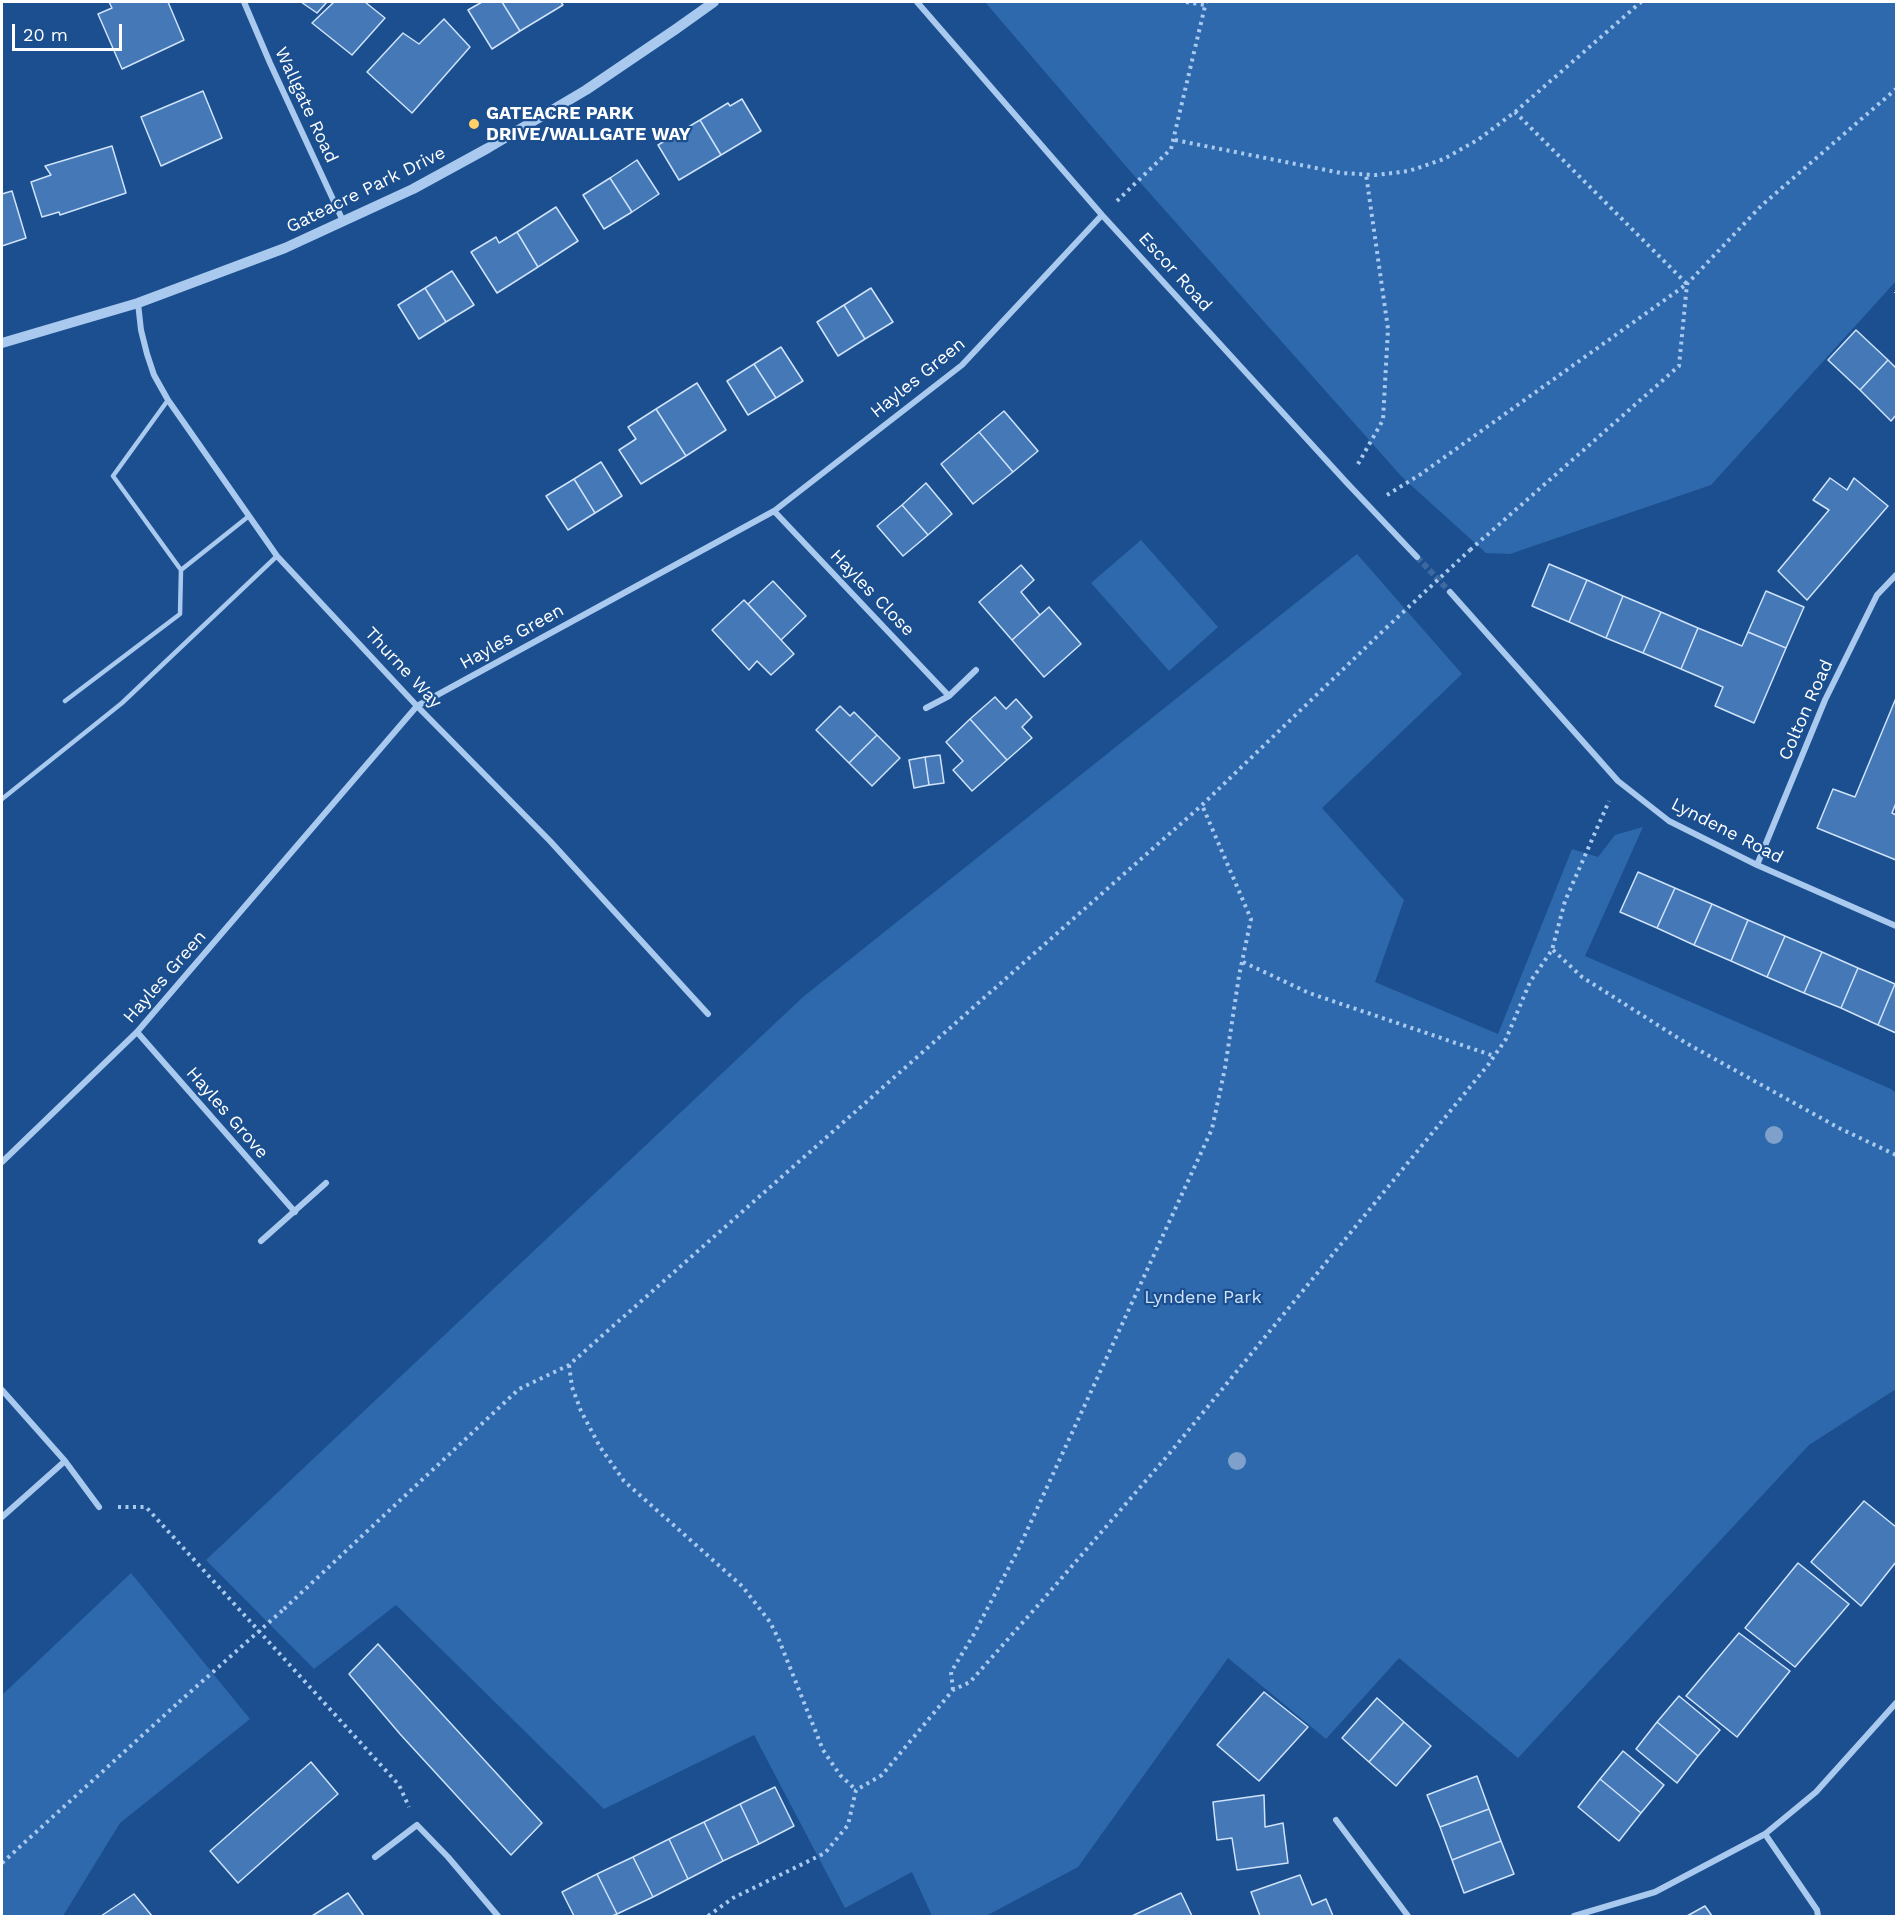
<!DOCTYPE html>
<html>
<head>
<meta charset="utf-8">
<style>
	body { margin:0 }
	#map { position:relative; width:1898px; height:1918px; overflow:hidden; background:#1b4f8f; font-family:"Work Sans",sans-serif }
	canvas { display:block }
	.frame { position:absolute; inset:0; border:3px solid #fff; pointer-events:none }
	.scale { position:absolute; left:12px; top:24px; width:110px; height:27px; box-sizing:border-box; border:3px solid #fff; border-top:0; padding-left:8px; font-size:18px; line-height:21px; white-space:nowrap; color:#fff; -webkit-text-stroke:4px #1b4f8f; paint-order:stroke }
</style>
</head>
<body>
<div id="map">
<canvas width="1898" height="1918"></canvas>
<div class="frame"></div>
<div class="scale">20 m</div>
</div>
<script>
const c = document.querySelector('canvas').getContext('2d');
c.lineJoin = 'round';
function fill(path, color) { c.fillStyle = color; c.fill(path, 'evenodd'); }
const shape = rows => new Path2D(rows.map(r => 'M' + r).join(''));
function stroke(path, color, width, dash) { c.strokeStyle = color; c.lineWidth = width; c.lineCap = dash ? 'butt' : 'round'; c.setLineDash(dash || []); c.stroke(path); }
function label(font, color, halo, rows, align = 'center') {
  c.font = font + ' "Work Sans",sans-serif'; c.lineWidth = 4.5; c.setLineDash([]); c.textBaseline = 'middle'; c.strokeStyle = halo; c.fillStyle = color; for (const [text, x, y, turn = 0] of rows) {
    c.save(); c.translate(x, y); c.rotate((+turn || 0) * Math.PI / 180); c.textAlign = isNaN(turn) ? turn : align; if (halo) c.strokeText(text, 0, 0); c.fillText(text, 0, 0); c.restore();
  }
}
fill(shape([
	[985,2,1896,2,1896,281,1711,485,1510,554,1486,553,1402,477,1130,171],
	[1141,540,1218,627,1169,671,1091,583],
	[1357,554,1462,674,1322,808,1404,900,1375,982,1498,1034,1572,849,1598,857,1615,835,1643,827,1585,956,1891,1089,1896,1093,1896,1389,1809,1445,1518,1758,1399,1658,1326,1739,1228,1658,1078,1867,986,1916,932,1916,912,1872,845,1908,754,1735,604,1809,396,1605,314,1669,206,1560,803,997],
	[131,1573,250,1719,120,1823,63,1916,2,1916,2,1695]
]), '#2e69ad');
const building = shape([
	[109,2,168,2,184,40,122,69,98,14,112,8,109,2],
	[301,2,327,2,317,13,301,2],
	[334,2,365,2,385,18,352,55,312,23,334,2],
	[482,2,502,2,520,31,492,49,468,10,482,2],
	[502,2,561,2,563,5,520,31,502,2],
	[444,19,470,47,412,113,367,72,403,33,419,44,444,19],
	[203,91,222,138,161,166,141,117,203,91],
	[742,99,761,131,721,155,700,120,728,103,730,106,742,99],
	[700,120,721,155,679,180,658,145,700,120],
	[112,146,126,193,60,215,59,212,42,217,31,182,51,175,45,166,112,146],
	[637,160,659,194,632,212,610,178,637,160],
	[610,178,632,212,604,229,583,195,610,178],
	[12,191,26,238,2,246,2,194,12,191],
	[556,207,578,241,538,267,517,232,556,207],
	[517,232,538,267,497,293,471,252,496,237,499,243,517,232],
	[452,271,474,305,446,322,425,288,452,271],
	[425,288,446,322,419,339,398,305,425,288],
	[871,288,893,322,865,339,844,305,871,288],
	[844,305,865,339,838,356,817,322,844,305],
	[1856,330,1888,360,1860,390,1828,360,1856,330],
	[781,347,803,381,776,398,754,364,781,347],
	[1888,360,1896,368,1896,415,1891,421,1860,390,1888,360],
	[754,364,776,398,748,415,727,381,754,364],
	[697,383,726,430,686,456,656,409,697,383],
	[656,409,686,456,641,484,619,450,636,439,628,427,656,409],
	[1004,411,1038,451,1013,472,979,432,1004,411],
	[979,432,1013,472,973,504,941,464,979,432],
	[601,462,622,496,595,513,574,479,601,462],
	[1830,478,1847,490,1854,478,1888,506,1807,600,1778,571,1829,510,1813,500,1830,478],
	[574,479,595,513,568,530,546,496,574,479],
	[926,483,952,514,928,535,902,505,926,483],
	[902,505,928,535,903,556,877,526,902,505],
	[1549,564,1587,580,1569,622,1532,606,1549,564],
	[1021,565,1034,580,1021,592,1040,615,1012,640,979,602,1021,565],
	[1587,580,1623,596,1606,638,1569,622,1587,580],
	[773,581,806,616,781,640,748,604,773,581],
	[1766,591,1804,607,1786,648,1748,632,1766,591],
	[1623,596,1661,612,1643,653,1606,638,1623,596],
	[744,600,794,654,771,675,757,661,749,670,712,630,744,600],
	[1049,607,1081,644,1044,677,1012,640,1049,607],
	[1661,612,1698,628,1681,669,1643,653,1661,612],
	[1698,628,1742,646,1748,632,1786,648,1754,723,1715,706,1723,687,1681,669,1698,628],
	[995,697,1006,709,1016,699,1032,717,1022,727,1032,738,1007,760,970,719,995,697],
	[1896,698,1896,803,1892,813,1896,815,1896,860,1817,828,1833,789,1855,797,1896,698],
	[840,706,850,716,854,712,877,735,849,763,816,730,840,706],
	[970,719,1007,760,972,791,953,770,963,761,946,742,970,719],
	[877,735,900,758,872,786,849,763,877,735],
	[940,755,944,783,929,785,925,757,940,755],
	[925,757,929,785,914,788,909,760,925,757],
	[1638,872,1675,888,1657,928,1620,912,1638,872],
	[1675,888,1712,904,1694,945,1657,928,1675,888],
	[1712,904,1748,920,1731,961,1694,945,1712,904],
	[1748,920,1785,936,1767,977,1731,961,1748,920],
	[1785,936,1822,952,1804,993,1767,977,1785,936],
	[1822,952,1858,968,1841,1008,1804,993,1822,952],
	[1858,968,1895,984,1878,1025,1841,1008,1858,968],
	[1895,984,1896,985,1896,1033,1878,1025,1895,984],
	[1864,1501,1896,1527,1896,1562,1861,1606,1811,1562,1864,1501],
	[1798,1563,1849,1604,1795,1667,1745,1628,1798,1563],
	[1739,1633,1790,1671,1737,1737,1686,1696,1739,1633],
	[378,1644,542,1823,511,1855,400,1734,349,1674,378,1644],
	[1264,1692,1308,1727,1259,1781,1217,1745,1264,1692],
	[1679,1696,1720,1730,1698,1756,1657,1722,1679,1696],
	[1377,1698,1404,1722,1369,1762,1342,1738,1377,1698],
	[1404,1722,1431,1746,1396,1786,1369,1762,1404,1722],
	[1657,1722,1698,1756,1677,1783,1636,1749,1657,1722],
	[1623,1751,1664,1785,1641,1813,1600,1779,1623,1751],
	[311,1762,338,1794,238,1883,210,1851,311,1762],
	[1477,1776,1489,1809,1440,1827,1427,1795,1477,1776],
	[1600,1779,1641,1813,1619,1841,1578,1807,1600,1779],
	[775,1787,794,1826,759,1844,740,1804,775,1787],
	[1264,1795,1265,1827,1283,1823,1288,1863,1237,1870,1232,1838,1217,1840,1213,1802,1264,1795],
	[740,1804,759,1844,723,1861,704,1822,740,1804],
	[1489,1809,1501,1841,1452,1860,1440,1827,1489,1809],
	[704,1822,723,1861,688,1879,669,1839,704,1822],
	[669,1839,688,1879,653,1897,633,1857,669,1839],
	[1501,1841,1514,1874,1464,1893,1452,1860,1501,1841],
	[633,1857,653,1897,617,1914,597,1874,633,1857],
	[597,1874,617,1914,612,1916,574,1916,562,1892,597,1874],
	[1300,1875,1312,1905,1326,1899,1333,1916,1260,1916,1251,1892,1300,1875],
	[348,1893,364,1916,312,1916,348,1893],
	[1181,1893,1192,1916,1132,1916,1181,1893],
	[134,1894,152,1916,101,1916,134,1894],
	[1705,1906,1712,1916,1687,1916,1705,1906]
]);
fill(building, '#4478b7');
stroke(building, '#cfe3fa', 1.5);
stroke(shape([
	[1417,557,1450,592]
]), '#3d69a0', 6, [6, 3]);
stroke(shape([
	[1186,2,1205,5],
	[1175,140,1341,173,1376,175,1409,171,1444,159,1479,139,1515,112,1641,2],
	[1117,201,1171,149,1206,2],
	[1896,292,1896,293],
	[1358,464,1383,420,1388,329,1366,174],
	[1387,495,1421,474,1687,284,1515,112],
	[1470,550,1679,366,1687,284,1761,206,1896,89],
	[1553,950,1582,977,1686,1043,1839,1128,1896,1155],
	[1243,962,1309,993,1494,1056],
	[569,1365,572,1387,581,1411,600,1447,624,1481,742,1586,770,1622,779,1640,823,1750,840,1775,856,1790],
	[118,1507,146,1507,399,1785,409,1807],
	[284,1609,519,1389,569,1365,1202,805,1386,628],
	[953,1690,951,1672,974,1634,1018,1550,1212,1129,1225,1068,1239,976,1251,919,1202,805],
	[2,1863,179,1702],
	[708,1916,733,1898,825,1853,848,1825,856,1790,882,1775,953,1690,970,1682,1040,1603,1169,1454,1488,1065,1506,1039,1530,982,1552,950,1565,901,1609,801]
]), '#a9c9ee', 4, [3, 4.5]);
stroke(shape([
	[168,400,113,476,181,570,249,516],
	[65,701,180,614,181,570],
	[2,799,122,703,277,556]
]), '#a9c9ee', 4.5);
stroke(shape([
	[244,2,270,63,343,221],
	[917,2,1102,215,1347,483,1417,557],
	[138,303,141,330,147,354,154,375,168,400,277,556,417,706,550,841,708,1014],
	[774,511,949,696],
	[1450,592,1618,781,1669,821,1757,865,1896,926],
	[926,708,949,696,976,670],
	[1757,865,1825,700,1877,595,1896,575],
	[137,1032,295,1212],
	[2,1162,137,1032,417,706,774,511,962,365,1102,215],
	[261,1241,326,1183],
	[2,1390,65,1461,99,1507],
	[2,1517,65,1461],
	[1336,1820,1408,1916],
	[1765,1834,1817,1910,1818,1916],
	[375,1857,417,1825,448,1857,498,1916],
	[1574,1916,1655,1892,1765,1834,1816,1792,1896,1703]
]), '#a9c9ee', 6);
stroke(shape([
	[2,343,138,303,285,248,413,189,488,148,586,90,676,29,714,2]
]), '#a9c9ee', 10);
stroke(shape([
	[1386,628,1470,550],
	[179,1702,284,1609]
]), '#a9c9ee', 4, [3, 4.5]);
c.fillStyle = '#7ea0ca';
for (const [x, y] of [
	[1774,1135],
	[1237,1461]
]) { c.beginPath(); c.arc(x, y, 9, 0, 2 * Math.PI); c.fill(); }
for (const [x, y, r, color] of [
	[474,124,6,"#ffd166"]
]) { const dot = new Path2D(); dot.arc(x, y, r, 0, 2 * Math.PI); c.fillStyle = color; c.fill(dot); stroke(dot, '#1b4f8f', 2); }
label('18px', '#fff', '#1b4f8f', [
	["Wallgate Road",306,105,65],
	["Gateacre Park Drive",366,190,-26],
	["Escor Road",1175,272,48],
	["Hayles Green",918,378,-39],
	["Hayles Close",872,593,46],
	["Hayles Green",512,637,-29],
	["Thurne Way",403,668,47],
	["Colton Road",1806,710,-66],
	["Lyndene Road",1727,831,27],
	["Hayles Green",165,977,-49],
	["Hayles Grove",227,1113,49]
]);
label('bold 18px', '#fff', '#1b4f8f', [
	["GATEACRE PARK",486,114],
	["DRIVE/WALLGATE WAY",486,135]
], 'left');
label('18px', '#cfe3fa', '#1b4f8f', [
	["Lyndene Park",1203,1298]
]);
</script>
</body>
</html>
